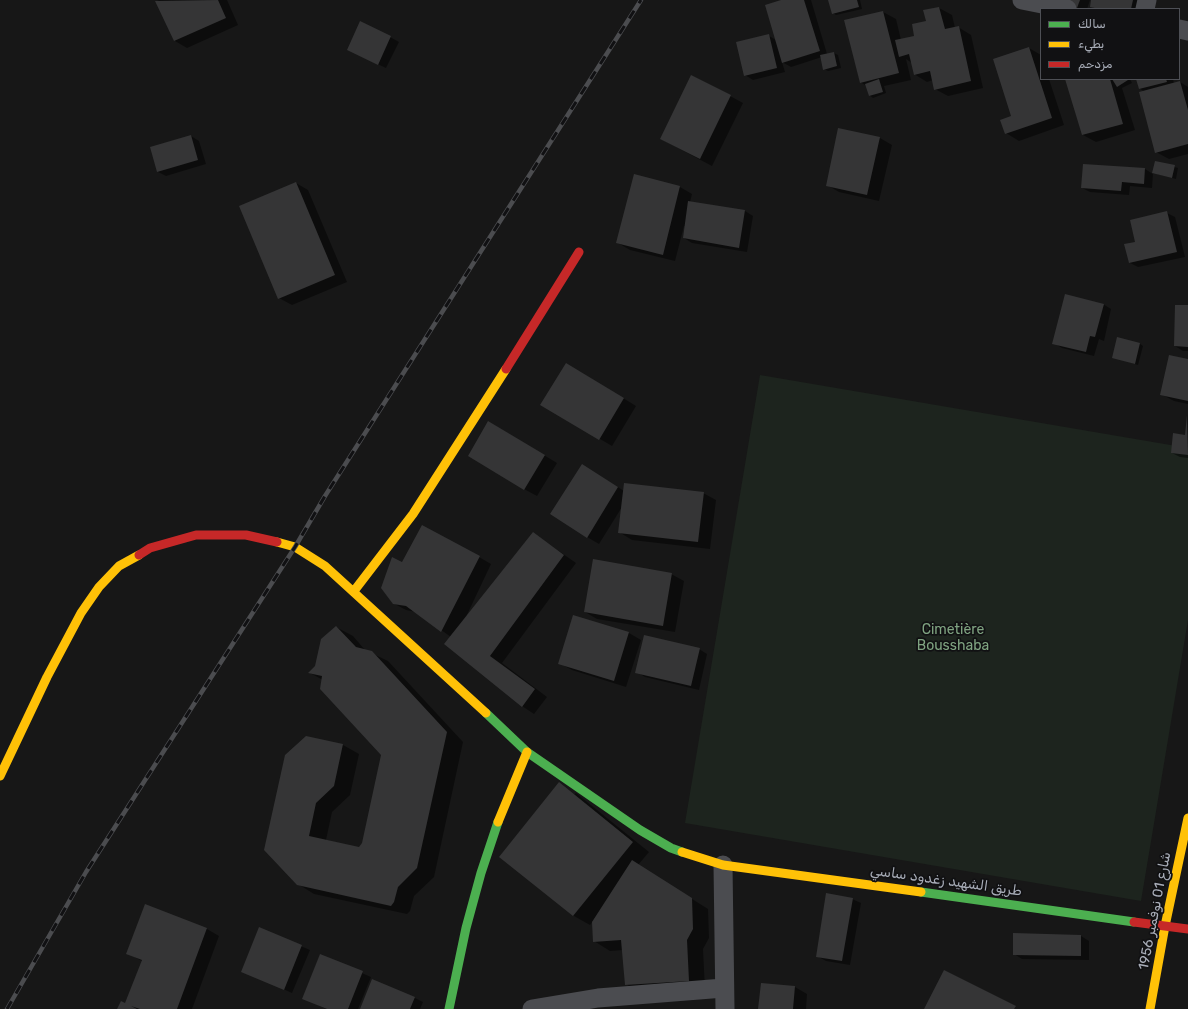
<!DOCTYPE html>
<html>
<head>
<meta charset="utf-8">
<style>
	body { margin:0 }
	#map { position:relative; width:1188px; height:1009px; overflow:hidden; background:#171717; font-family:Rubik,"Noto Naskh Arabic",sans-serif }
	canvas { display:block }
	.legend { position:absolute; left:1040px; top:8px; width:140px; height:72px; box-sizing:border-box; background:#111113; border:1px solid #4d4f55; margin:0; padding:5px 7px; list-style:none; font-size:12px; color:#a8adb8 }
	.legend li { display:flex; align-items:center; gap:8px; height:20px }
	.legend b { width:20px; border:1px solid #4d4f55 }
</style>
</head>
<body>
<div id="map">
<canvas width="1188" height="1009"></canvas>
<ul class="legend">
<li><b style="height:5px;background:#4caf50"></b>سالك</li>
<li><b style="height:5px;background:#ffc107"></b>بطيء</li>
<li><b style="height:5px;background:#c62828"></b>مزدحم</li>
</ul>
</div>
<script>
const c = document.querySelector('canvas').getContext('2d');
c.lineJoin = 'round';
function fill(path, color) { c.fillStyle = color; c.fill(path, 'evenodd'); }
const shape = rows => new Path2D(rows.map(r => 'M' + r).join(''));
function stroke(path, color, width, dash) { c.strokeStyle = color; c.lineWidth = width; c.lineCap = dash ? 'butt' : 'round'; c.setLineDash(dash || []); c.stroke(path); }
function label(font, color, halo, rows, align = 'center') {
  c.font = font + ' Rubik,"Noto Naskh Arabic",sans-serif'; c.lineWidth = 3.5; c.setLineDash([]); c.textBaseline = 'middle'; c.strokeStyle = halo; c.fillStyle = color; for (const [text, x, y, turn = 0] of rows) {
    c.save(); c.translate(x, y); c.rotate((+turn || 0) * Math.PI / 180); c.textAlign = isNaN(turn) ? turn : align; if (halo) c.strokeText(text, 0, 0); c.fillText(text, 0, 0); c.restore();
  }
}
fill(shape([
	[760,375,1188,448,1188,620,1141,901,685,823]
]), '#1d241e');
fill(shape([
	[159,0,227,0,238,25,187,48,175,41,157,1],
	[784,0,811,0,827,54,834,53,838,55,841,68,828,71,824,69,822,57,791,67,782,62,785,72,753,80,745,75,769,36,776,40],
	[829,0,860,0,862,9,836,15,833,13],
	[1053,0,1090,0,1087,9,1077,9],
	[1092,0,1147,0,1145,9,1096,9,1091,6],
	[939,8,952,15,955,28,958,27,971,35,983,88,948,96,935,89,933,80,927,82,914,74,912,63,906,59,911,80,884,86,886,93,873,98,869,95,867,86,860,82,845,21,883,12,896,19,901,40,916,36],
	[390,37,399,42,386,68,356,54],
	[1029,48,1041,55,1041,79,1049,79,1064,125,1019,141,1006,133,1013,117],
	[1066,79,1130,79,1132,83,1122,88,1135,130,1096,142,1083,135],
	[1137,79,1173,79,1174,84,1180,82,1188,87,1188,154,1169,159,1156,152,1145,92,1139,88],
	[730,96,743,103,712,166,661,139],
	[191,136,199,141,206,164,166,176,158,172],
	[880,138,892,145,879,201,839,192,827,185],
	[1156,162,1178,168,1176,179,1153,173,1152,188,1130,186,1129,195,1090,192,1082,188,1145,169,1153,174],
	[296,183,308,190,347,282,292,305,279,298],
	[680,187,692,194,690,202,745,211,753,216,747,252,692,243,684,238,686,226,684,226,675,261,630,250,618,243],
	[1167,213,1175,217,1185,257,1138,267,1130,263,1136,242],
	[1103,304,1111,309,1104,341,1099,339,1094,356,1062,348,1054,343],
	[1188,306,1188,351,1183,351,1175,346],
	[1139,343,1143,346,1138,365,1113,357],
	[1188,360,1188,404,1174,401,1161,394],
	[579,371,636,406,612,446,542,405],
	[1188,414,1188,458,1180,457,1172,453,1186,436],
	[489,422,557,463,537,496,524,489],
	[594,472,624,491,703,493,716,500,710,549,632,540,619,532,622,507,599,544,587,537],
	[533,533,576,563,502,663,547,697,534,714,522,706,451,637,416,612,406,610,393,603,402,564,479,557,491,564,465,619],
	[671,574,684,581,675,632,597,619,585,612],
	[336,627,353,636,365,650,388,661,463,742,434,877,414,896,410,911,407,914,314,894,298,884,306,737,343,745,359,754,350,795,332,812,326,840,359,848,363,844,382,755,323,680,310,673,316,667],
	[629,633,641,640,626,687,572,670,559,663],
	[699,649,707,654,699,690,645,677,637,672],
	[576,793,649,852,638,865,708,909,709,938,703,949,705,990,642,994,626,984,623,950,610,951,594,941,593,921,590,925,574,916,501,857],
	[852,899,861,903,850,965,826,961,817,956],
	[145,905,207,929,219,936,192,1009,118,1009,126,1004,142,961,127,953],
	[260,929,310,950,292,993,243,971],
	[1014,934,1081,936,1089,941,1089,960,1022,959,1014,954],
	[320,955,371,977,358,1009,326,1009,303,998],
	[795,987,807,994,806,1009,759,1009],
	[415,998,423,1002,420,1009,361,1009]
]), '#0007');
fill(shape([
	[218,0,226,18,174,41,155,1],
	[781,0,804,0,820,51,782,63,765,5],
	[828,0,857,0,859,7,832,14],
	[1054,0,1080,0,1077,8],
	[1091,0,1133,0,1131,9,1099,9,1090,7],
	[939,7,945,29,959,26,971,81,934,90,930,71,914,75,909,54,899,57,895,40,914,36,912,24,926,21,923,10],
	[883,11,899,73,860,83,844,20],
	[360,21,391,36,378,65,347,50],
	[769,34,777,68,744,76,736,42],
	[1029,47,1052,118,1005,134,1000,120,1011,116,993,59],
	[834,52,837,66,823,70,820,55],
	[691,75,731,95,700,159,660,139],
	[879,79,883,92,869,96,865,84],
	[1065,79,1110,79,1123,124,1082,135],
	[1112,79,1128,79,1128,80,1117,87],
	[1136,79,1166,79,1167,82,1139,89],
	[1180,81,1188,110,1188,144,1155,153,1139,92],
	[838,128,880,137,867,195,826,186],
	[191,135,198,160,157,172,150,147],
	[1155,161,1175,165,1172,178,1152,173],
	[1083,164,1145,168,1144,184,1122,182,1121,191,1081,188],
	[634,174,680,186,663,255,616,243],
	[296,182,335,275,278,299,239,206],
	[688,201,745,210,739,248,683,238],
	[1167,211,1177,252,1129,263,1124,244,1135,242,1130,220],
	[1065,294,1104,304,1095,337,1090,336,1086,352,1052,344],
	[1175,305,1188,305,1188,347,1174,346],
	[1117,337,1140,343,1135,364,1112,358],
	[1169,355,1188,359,1188,401,1160,395],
	[566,363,624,398,599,440,540,405],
	[1187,415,1188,455,1171,453,1173,433,1185,435],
	[488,421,545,455,524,490,468,456],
	[582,464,618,487,587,538,550,514],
	[624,483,704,492,698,542,618,533],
	[422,525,480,556,441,632,406,606,393,604,381,588,392,557,402,562],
	[533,532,564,555,490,656,535,689,522,707,444,644],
	[593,559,672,573,663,626,584,612],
	[573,615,629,632,614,681,558,664],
	[336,626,356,647,372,651,447,732,417,868,398,887,394,902,391,906,297,885,264,850,285,755,306,736,343,744,334,786,316,803,309,836,359,847,362,843,381,755,320,689,322,676,308,673,315,666,321,639],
	[644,635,700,648,691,686,635,673],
	[559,782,633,842,573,916,499,857],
	[632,860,692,898,693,929,687,940,689,981,625,985,621,940,593,942,592,922],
	[826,893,853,898,842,961,816,957],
	[145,904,207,928,177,1009,140,1009,131,1006,137,1009,117,1009,121,1001,125,1003,142,960,126,954],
	[259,927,302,945,284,990,241,972],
	[1013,933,1081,935,1081,956,1013,955],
	[320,954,363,971,348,1009,327,1009,302,999],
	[944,970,1016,1006,1014,1009,924,1009],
	[372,979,415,997,410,1009,360,1009],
	[761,983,795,986,793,1009,758,1009]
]), '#353536');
stroke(shape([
	[1022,0,1067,9],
	[1145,9,1147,0],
	[1179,29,1188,31],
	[723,865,725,1009],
	[532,1009,598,998,724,988]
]), '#4b4c50', 19);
stroke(shape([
	[486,713,527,752,640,830,671,848,682,852],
	[921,892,1134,922],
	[449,1009,466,928,481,873,498,822]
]), '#4caf50', 9);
stroke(shape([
	[277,542,295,547,325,566,486,713],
	[354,591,413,514,506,369],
	[0,776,47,677,81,613,99,587,119,566,139,555],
	[498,822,527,752],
	[682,852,723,865,921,892],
	[1150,1009,1165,926,1188,818]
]), '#ffc107', 9);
stroke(shape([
	[506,369,579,252],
	[139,555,150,548,196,535,246,535,277,542],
	[1134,922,1188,929]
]), '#c62828', 9);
const rail = shape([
	[7,1009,86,872,295,547,325,496,641,0]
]);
stroke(rail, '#4b4c4f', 4.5);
stroke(rail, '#111113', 3, [9]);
label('14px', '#7fa381', '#111113', [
	["Cimetière",953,630],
	["Bousshaba",953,646]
]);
label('14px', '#a8adb8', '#111113', [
	["طريق الشهيد زغدود ساسي",946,881,8],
	["شارع 01 نوفمبر 1956",1155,911,-79]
]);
</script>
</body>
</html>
